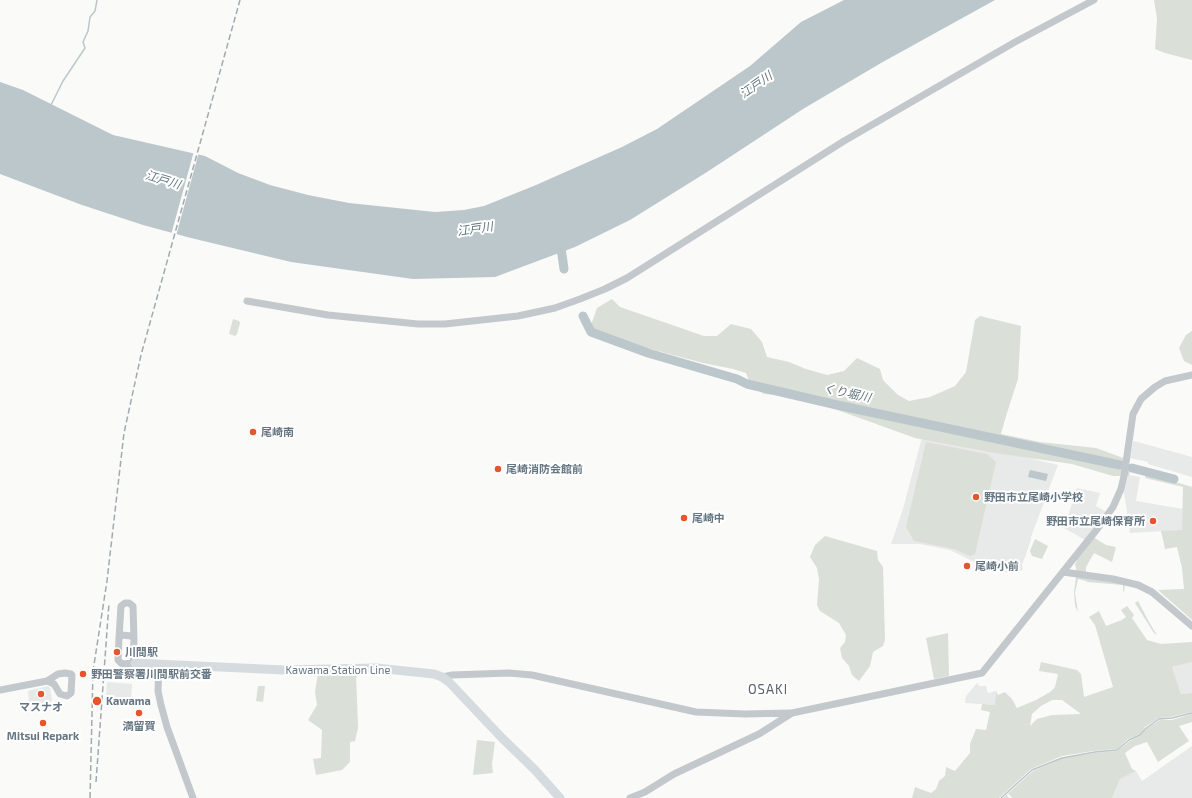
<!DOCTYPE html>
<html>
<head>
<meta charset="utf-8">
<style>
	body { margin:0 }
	canvas { display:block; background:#fafaf8 }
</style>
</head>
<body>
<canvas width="1192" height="798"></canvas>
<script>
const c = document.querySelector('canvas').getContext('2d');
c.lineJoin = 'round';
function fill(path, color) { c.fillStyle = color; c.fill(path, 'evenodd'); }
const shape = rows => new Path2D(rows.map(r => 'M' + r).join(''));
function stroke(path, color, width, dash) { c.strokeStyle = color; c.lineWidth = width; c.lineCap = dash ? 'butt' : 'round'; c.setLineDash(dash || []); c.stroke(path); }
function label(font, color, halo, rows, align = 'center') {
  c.font = font + ' "Exo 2","Noto Sans JP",sans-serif'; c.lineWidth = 4; c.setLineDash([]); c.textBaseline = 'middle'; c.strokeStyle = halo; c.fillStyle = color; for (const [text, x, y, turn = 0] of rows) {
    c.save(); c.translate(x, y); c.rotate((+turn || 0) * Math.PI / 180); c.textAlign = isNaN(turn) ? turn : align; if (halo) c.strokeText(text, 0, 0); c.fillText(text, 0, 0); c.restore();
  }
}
fill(shape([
	[922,437,1017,455,1058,465,1031,537,1031,540,1022,565,1023,570,1012,573,1005,572,978,564,950,550,920,544,891,544,903,509],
	[1134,441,1192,457,1192,477,1148,464,1148,462,1130,458,1133,442],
	[1128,475,1140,477,1136,501,1183,509,1182,530,1130,533,1124,492],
	[1077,488,1100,493,1096,506,1106,512,1085,540,1064,528],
	[1192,662,1192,693,1181,694,1172,667],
	[107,682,132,684,131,704,120,705,121,700,117,699,117,697,106,696],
	[977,683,979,686,986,686,988,693,996,691,995,705,965,703,966,696],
	[48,686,50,688,52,699,51,702,29,705,28,691],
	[1192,746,1192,798,1112,798,1120,779,1136,771,1142,781]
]), '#e8e9e9');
fill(shape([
	[1154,0,1192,0,1192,60,1165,53,1155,49,1157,19],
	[612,299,620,307,704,336,717,336,731,324,751,329,762,342,767,357,789,362,806,369,827,375,844,371,857,358,880,369,883,380,898,395,909,401,930,397,955,386,966,372,975,320,980,316,1021,326,1018,379,1006,416,1001,434,1040,442,1096,448,1126,459,1131,468,1129,476,1113,476,1072,464,995,453,915,438,818,403,783,396,764,394,751,386,746,373,733,369,703,363,594,334,591,325,597,308],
	[233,319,239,321,240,323,237,334,235,336,229,334],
	[1192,331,1192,365,1184,361,1179,348,1186,335],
	[926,442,987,454,996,462,975,554,970,556,954,549,914,541,906,527],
	[1146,473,1192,487,1192,620,1158,590,1184,589,1182,568,1177,547,1165,549,1161,531,1182,530,1183,487,1145,478],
	[825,536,877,551,878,560,883,567,885,640,883,646,873,652,870,666,859,681,852,675,849,666,842,658,840,648,845,642,846,635,839,623,820,611,817,605,819,579,817,568,810,557,815,545],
	[1093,537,1106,545,1116,547,1112,562,1094,553,1086,567,1086,572,1077,572,1075,564,1077,561,1076,559],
	[1035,539,1048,546,1042,559,1032,556,1030,551],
	[1076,577,1125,583,1124,592,1123,591,1123,585,1087,582,1086,581,1078,579,1075,593,1078,612,1075,606,1074,592],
	[1138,601,1149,622,1157,635,1154,633,1150,627,1135,603],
	[1127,606,1134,615,1132,618,1147,640,1161,644,1192,642,1192,662,1172,667,1181,694,1192,693,1192,712,1170,717,1159,718,1145,727,1140,734,1128,739,1117,749,1093,751,1062,756,1031,769,999,798,912,798,915,787,931,793,936,789,939,781,945,776,946,767,955,771,970,753,970,744,976,729,986,730,990,712,981,710,982,704,995,705,996,691,998,695,1005,692,1012,699,1017,708,1036,700,1050,692,1055,687,1058,674,1039,671,1041,662,1077,670,1081,674,1084,697,1113,687,1095,625,1089,617,1099,611,1106,626,1122,620,1126,617,1121,610],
	[1052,700,1062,700,1081,714,1052,715,1037,719,1030,726,1032,714,1041,706],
	[948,633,949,676,934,679,926,638],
	[356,672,358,728,355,741,350,742,350,762,342,770,316,775,313,759,321,758,322,730,308,720,317,705,315,692,318,673],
	[258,686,265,686,263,702,256,701],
	[1192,714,1192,722,1179,726,1189,741,1158,762,1147,742,1135,746,1125,753,1132,769,1136,771,1120,779,1112,798,1012,798,1009,794,1007,795,1009,798,1003,798,1033,771,1063,758,1094,753,1117,751,1130,741,1140,736,1146,729,1160,720,1172,720],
	[477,740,495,742,492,764,493,773,473,775]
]), '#dadfd7');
fill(shape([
	[844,0,995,0,881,63,803,109,707,172,630,220,575,247,495,277,413,279,291,262,191,238,143,225,82,205,0,174,0,82,23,90,113,135,205,156,238,173,270,185,308,195,349,203,435,212,464,210,484,206,536,185,622,147,657,129,750,66,801,22],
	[1030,470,1048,474,1046,481,1028,477]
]), '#bbc7cb');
fill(shape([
	[194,151,199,152,176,236,171,235]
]), '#fafaf8');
stroke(shape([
	[51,105,63,81,85,48,83,42,88,31,90,17,95,11,97,0],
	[1001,798,1032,770,1062,758,1095,752,1117,750,1129,740,1140,735,1145,729,1159,719,1172,718,1192,713]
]), '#bbc7cb', 1.5);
stroke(shape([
	[560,241,564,269],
	[583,316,591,332,648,353,737,379,747,384,837,405,1120,465],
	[1132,468,1174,479]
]), '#bbc7cb', 9);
stroke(shape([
	[247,301,328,315,418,324,445,324,518,316,555,308,580,299,605,289,627,278,844,141,1015,42,1094,0],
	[1063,572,1113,579,1138,585,1152,592,1192,626],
	[122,635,131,636,133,637,134,640,133,657,135,663,122,664,118,660,119,638,122,635],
	[119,638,121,606,125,603,129,603,133,606,134,640],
	[159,664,158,691,161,705,167,727,193,798],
	[442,677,452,675,509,673,532,675,696,712,745,714,791,713],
	[0,690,47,681,54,684,60,694,67,696,71,693,72,675,71,674,65,673,58,674,47,681],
	[630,798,645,792,674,774,759,734,792,713,982,673,1098,528,1113,507,1121,489,1124,476,1133,414,1141,399,1155,387,1165,381,1192,375]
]), '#c3c8cc', 7);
stroke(shape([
	[135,663,284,670,376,668,434,674,442,677,449,682,502,738,535,770,560,798]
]), '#d6dbdf', 9);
stroke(shape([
	[96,782,109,603],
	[90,798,93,671,107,581,124,433,141,355,240,0]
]), '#a2aab0', 1.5, [6, 3]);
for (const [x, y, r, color] of [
	[253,432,4,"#e4572e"],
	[498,469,4,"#e4572e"],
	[976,497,4,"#e4572e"],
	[684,518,4,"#e4572e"],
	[1153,521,4,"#e4572e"],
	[967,566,4,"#e4572e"],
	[117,652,4,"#e4572e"],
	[83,674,4,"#e4572e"],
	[41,694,4,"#e4572e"],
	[97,701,5,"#e4572e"],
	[139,713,4,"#e4572e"],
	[43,723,4,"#e4572e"]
]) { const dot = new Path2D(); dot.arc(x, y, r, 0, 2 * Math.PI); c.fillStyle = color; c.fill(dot); stroke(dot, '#fff', 1.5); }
label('bold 11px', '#657683', '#fff', [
	["尾崎南",261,432],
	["尾崎消防会館前",506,469],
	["野田市立尾崎小学校",984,497],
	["尾崎中",692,518],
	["野田市立尾崎保育所",1145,521,"right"],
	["尾崎小前",975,566],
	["川間駅",125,652],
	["野田警察署川間駅前交番",91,674],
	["Kawama",106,701],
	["マスナオ",41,707,"center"],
	["満留賀",139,726,"center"],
	["Mitsui Repark",43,736,"center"]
], 'left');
label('11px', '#657683', '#fff', [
	["Kawama Station Line",338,670]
]);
label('italic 12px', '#60757c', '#fff', [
	["江戸川",756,85,-35],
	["江戸川",163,180,17],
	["江戸川",475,229,-8],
	["くり堀川",847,393,12]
]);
c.letterSpacing = '1px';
label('13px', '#57646e', '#fff', [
	["OSAKI",768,690]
]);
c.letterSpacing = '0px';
</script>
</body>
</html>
